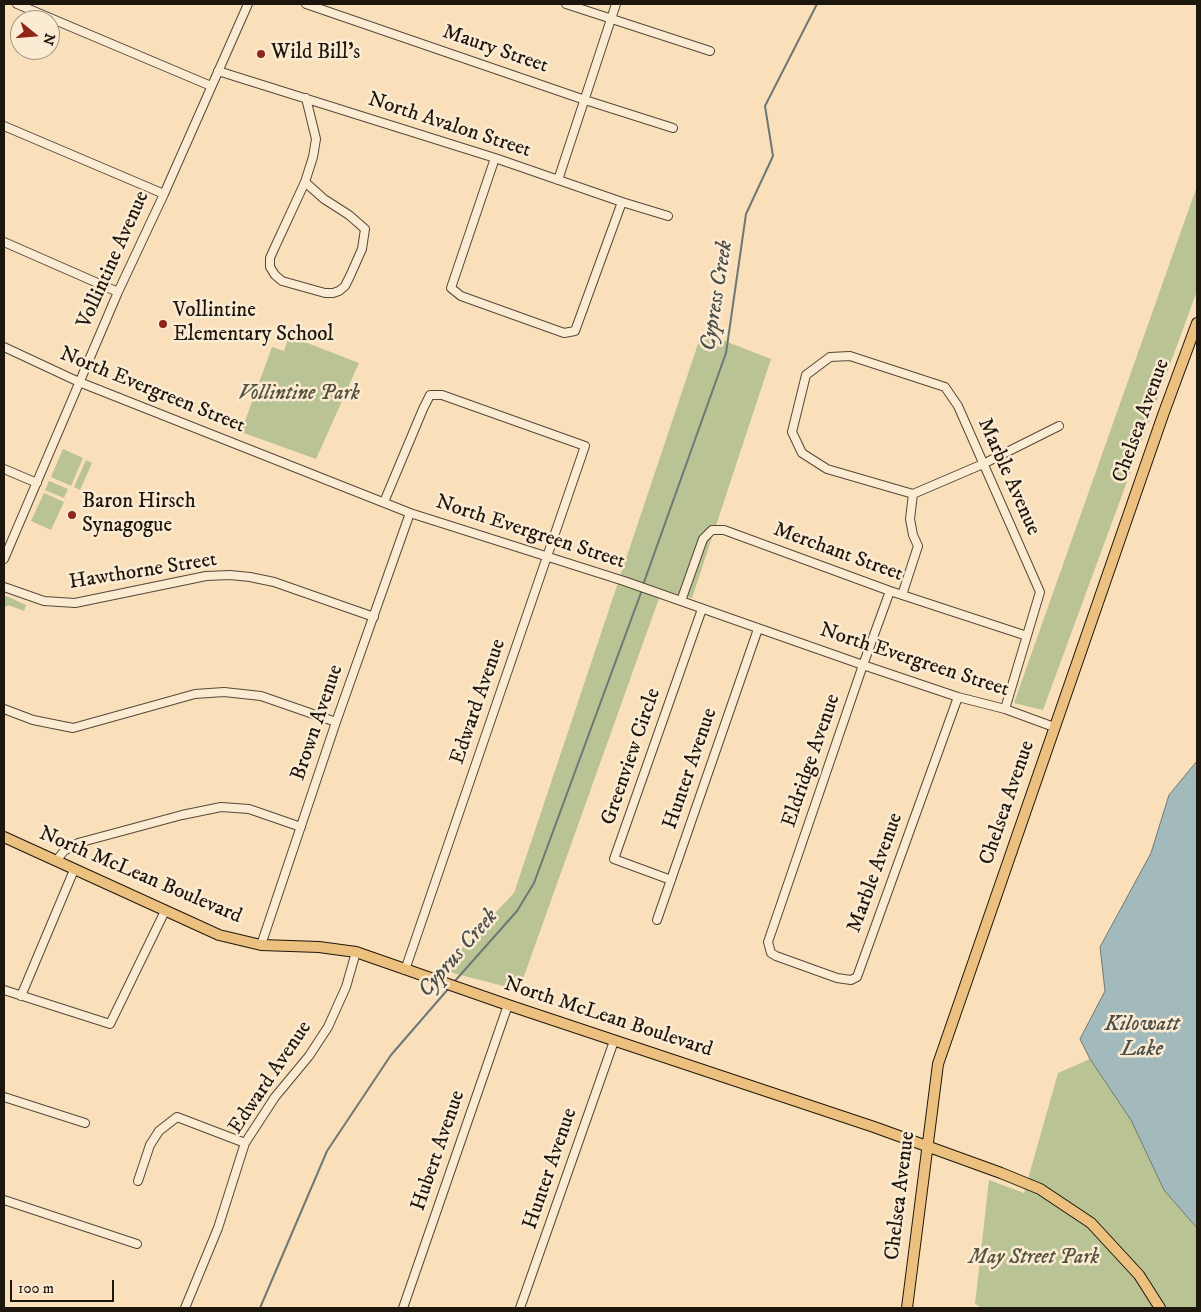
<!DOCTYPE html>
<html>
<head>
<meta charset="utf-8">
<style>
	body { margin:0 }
	#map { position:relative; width:1201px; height:1312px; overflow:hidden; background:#f9e0bb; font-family:"IM FELL DW Pica",serif }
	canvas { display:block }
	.frame { position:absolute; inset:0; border:5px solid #1d160c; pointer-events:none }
	.north { position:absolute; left:10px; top:10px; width:50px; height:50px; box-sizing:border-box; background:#fbebd3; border:1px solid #a29683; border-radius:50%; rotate:107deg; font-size:14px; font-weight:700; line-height:20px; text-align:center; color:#1d160c }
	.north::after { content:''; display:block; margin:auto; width:18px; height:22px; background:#8f2418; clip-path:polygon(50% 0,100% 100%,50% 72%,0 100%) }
	.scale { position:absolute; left:10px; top:1280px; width:104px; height:22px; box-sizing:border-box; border:2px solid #1d160c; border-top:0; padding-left:6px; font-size:15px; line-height:18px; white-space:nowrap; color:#1d160c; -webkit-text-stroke:4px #fbebd3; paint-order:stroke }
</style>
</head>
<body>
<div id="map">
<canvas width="1201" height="1312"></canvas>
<div class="frame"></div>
<div class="north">N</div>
<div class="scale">100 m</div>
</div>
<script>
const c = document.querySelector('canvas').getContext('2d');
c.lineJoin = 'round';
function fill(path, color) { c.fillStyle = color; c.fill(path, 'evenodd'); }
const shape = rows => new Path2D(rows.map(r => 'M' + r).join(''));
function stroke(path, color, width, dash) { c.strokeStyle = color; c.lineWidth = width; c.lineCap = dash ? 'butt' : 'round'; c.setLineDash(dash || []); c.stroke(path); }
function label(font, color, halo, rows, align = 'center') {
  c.font = font + ' "IM FELL DW Pica",serif'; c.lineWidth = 5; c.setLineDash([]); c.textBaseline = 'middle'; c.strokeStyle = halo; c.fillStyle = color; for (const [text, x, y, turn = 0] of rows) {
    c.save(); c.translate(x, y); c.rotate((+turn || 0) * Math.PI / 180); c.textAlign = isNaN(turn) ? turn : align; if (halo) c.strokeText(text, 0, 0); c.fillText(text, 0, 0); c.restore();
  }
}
fill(shape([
	[1197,186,1197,291,1043,710,1014,703],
	[702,332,771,359,692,598,662,590,519,990,441,970,514,893],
	[289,336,359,363,316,459,241,432,272,347,284,351],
	[63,449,83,458,71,486,51,477],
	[86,460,92,463,80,490,74,487],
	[49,481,68,489,64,498,45,490],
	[44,493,64,502,51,530,31,521],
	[4,595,26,605,24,611,8,605,4,608],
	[1090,1059,1131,1120,1164,1190,1197,1228,1197,1308,979,1308,979,1306,975,1304,989,1180,1024,1193,1058,1073]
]), '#b9c393');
const water = shape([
	[1197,761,1197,1228,1164,1190,1131,1120,1090,1059,1080,1039,1105,991,1100,947,1151,853,1169,795,1197,761]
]);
fill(water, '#a3babc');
stroke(water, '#6d7876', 1);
stroke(shape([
	[643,585,726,353,746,214,773,156,765,106,817,4],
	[454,982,517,911,534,883,642,590],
	[260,1308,327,1151,391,1055,449,988]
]), '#6d7876', 2);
const minor = shape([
	[17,4,211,86],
	[306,4,585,100,673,128],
	[566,4,710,51],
	[218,71,495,158,622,202,668,216],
	[4,126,164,194],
	[495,158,451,288,461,296,564,333,575,331,622,202],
	[558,180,616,4],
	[305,182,324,199,349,215,365,229,362,249,350,276,345,286,339,291,333,293,325,293,282,281,275,275,270,267,270,258,274,249,305,182],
	[305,182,313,157,316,139,306,98],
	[4,242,118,292],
	[4,347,79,382,410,513,624,581,863,665,958,697,1005,709,1054,727],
	[4,469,37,483],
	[913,494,827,469,802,453,792,432,806,375,830,357,850,356,945,387,958,406,1040,592,1005,709],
	[384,502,423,409,430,395,442,395,585,446,405,970],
	[4,559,118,292,164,194,248,4],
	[4,587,44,601,75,603,206,576,230,575,250,577,274,582,374,617],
	[890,591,863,665,768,942,771,953,776,956,837,978,851,980,857,977,958,697],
	[902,595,918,546,913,535,910,519,913,494,983,464,1059,426],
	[681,601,703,539,712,530,724,530,890,591,1027,636],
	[4,709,33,720,73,728,195,694,224,692,261,696,336,722],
	[56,861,64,851,78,843,182,815,221,807,249,809,301,827],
	[671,880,614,859,702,609],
	[657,920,758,629],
	[261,945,336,722,410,513],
	[4,990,110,1024,165,911],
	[21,996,74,870],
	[4,1097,85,1123],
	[138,1181,150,1145,159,1131,177,1117,245,1143],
	[4,1200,137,1244],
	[185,1308,218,1228,245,1143,275,1097,309,1056,328,1027,346,987,356,952],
	[403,1308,508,1005],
	[520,1308,614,1041]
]);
const major = shape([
	[4,837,219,935,261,945,319,947,356,952,508,1005,874,1127,1001,1173,1040,1189,1091,1223,1139,1275,1160,1308],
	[907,1308,938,1064,1163,415,1197,323]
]);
stroke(minor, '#544838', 10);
stroke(major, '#1d160c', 12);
stroke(minor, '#fbebd3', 8);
stroke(major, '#ecc07e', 10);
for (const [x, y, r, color] of [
	[261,54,5,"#8f2418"],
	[163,324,5,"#8f2418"],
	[72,515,5,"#8f2418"]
]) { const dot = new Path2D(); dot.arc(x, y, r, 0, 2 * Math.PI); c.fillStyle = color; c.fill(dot); stroke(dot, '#fbebd3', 2); }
label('21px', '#1d160c', '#fbebd3', [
	["Maury Street",495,50,19],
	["North Avalon Street",449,126,18],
	["Vollintine Avenue",114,260,-66],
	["North Evergreen Street",152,391,22],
	["Chelsea Avenue",1142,421,-70],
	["Marble Avenue",1008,477,66],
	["North Evergreen Street",530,533,18],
	["Merchant Street",838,553,20],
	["Hawthorne Street",143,572,-9],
	["North Evergreen Street",914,661,18],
	["Edward Avenue",479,702,-71],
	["Brown Avenue",318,723,-71],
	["Greenview Circle",632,757,-71],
	["Eldridge Avenue",812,761,-71],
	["Hunter Avenue",691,769,-71],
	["Chelsea Avenue",1008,803,-71],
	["Marble Avenue",876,873,-70],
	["North McLean Boulevard",140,876,23],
	["North McLean Boulevard",608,1018,18],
	["Edward Avenue",271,1078,-56],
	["Hubert Avenue",439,1151,-71],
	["Hunter Avenue",551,1169,-71],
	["Chelsea Avenue",901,1196,-83]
]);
label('21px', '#1d160c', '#fbebd3', [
	["Wild Bill’s",271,54],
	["Vollintine",173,312],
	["Elementary School",173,336],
	["Baron Hirsch",82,503],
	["Synagogue",82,527]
], 'left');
label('italic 21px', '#54533b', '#fbebd3', [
	["Vollintine Park",299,395],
	["May Street Park",1034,1259]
]);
label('italic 22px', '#4c4f4a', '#fbebd3', [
	["Cypress Creek",718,296,-81],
	["Cyprus Creek",459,954,-49],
	["Kilowatt",1142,1025],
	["Lake",1142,1050]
]);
</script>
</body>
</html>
